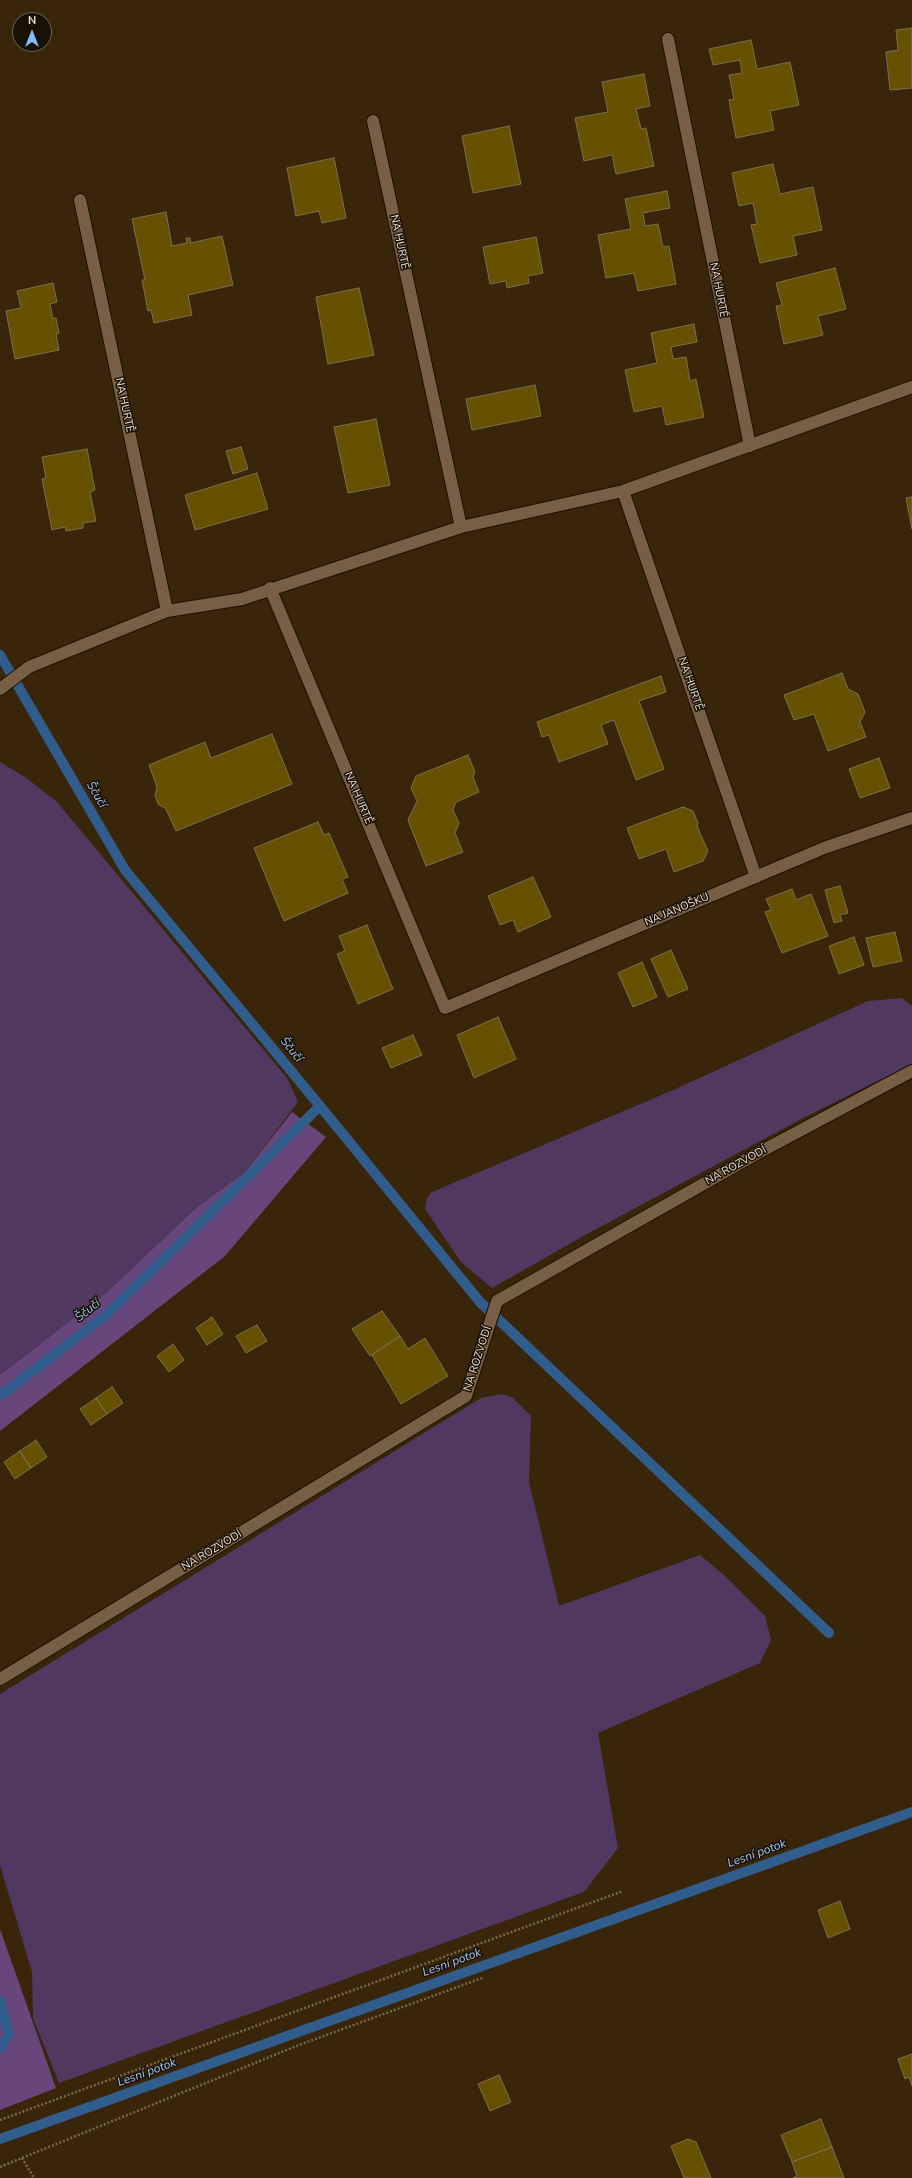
<!DOCTYPE html>
<html>
<head>
<meta charset="utf-8">
<style>
	body { margin:0 }
	#map { position:relative; width:912px; height:2178px; overflow:hidden; background:#39260a; font-family:"Nunito Sans",sans-serif }
	canvas { display:block }
	.north { position:absolute; left:12px; top:12px; width:40px; height:40px; box-sizing:border-box; background:#1a1106; border:1px solid #6f6558; border-radius:50%; rotate:0deg; font-size:11px; font-weight:700; line-height:16px; text-align:center; color:#efe2d3 }
	.north::after { content:''; display:block; margin:auto; width:14px; height:18px; background:#83bcfb; clip-path:polygon(50% 0,100% 100%,50% 72%,0 100%) }
</style>
</head>
<body>
<div id="map">
<canvas width="912" height="2178"></canvas>
<div class="north">N</div>
</div>
<script>
const c = document.querySelector('canvas').getContext('2d');
c.lineJoin = 'round';
function fill(path, color) { c.fillStyle = color; c.fill(path, 'evenodd'); }
const shape = rows => new Path2D(rows.map(r => 'M' + r).join(''));
function stroke(path, color, width, dash) { c.strokeStyle = color; c.lineWidth = width; c.lineCap = dash ? 'butt' : 'round'; c.setLineDash(dash || []); c.stroke(path); }
function label(font, color, halo, rows, align = 'center') {
  c.font = font + ' "Nunito Sans",sans-serif'; c.lineWidth = 3; c.setLineDash([]); c.textBaseline = 'middle'; c.strokeStyle = halo; c.fillStyle = color; for (const [text, x, y, turn = 0] of rows) {
    c.save(); c.translate(x, y); c.rotate((+turn || 0) * Math.PI / 180); c.textAlign = isNaN(turn) ? turn : align; if (halo) c.strokeText(text, 0, 0); c.fillText(text, 0, 0); c.restore();
  }
}
fill(shape([
	[0,762,25,777,56,801,287,1078,298,1102,245,1172,196,1208,105,1294,0,1375],
	[902,998,912,1006,912,1064,805,1117,587,1234,492,1288,461,1262,425,1209,427,1198,432,1192,671,1091,868,1001],
	[502,1394,513,1398,531,1416,529,1482,559,1606,700,1555,725,1576,765,1616,771,1640,760,1663,598,1733,618,1848,584,1892,59,2083,33,2018,32,1972,0,1865,0,1694,481,1398]
]), '#513861');
fill(shape([
	[292,1112,326,1137,225,1256,0,1431,0,1375,105,1294,196,1208,245,1172],
	[0,1929,56,2088,0,2110]
]), '#67477b');
stroke(shape([
	[0,655,125,870,320,1106,106,1315,0,1396],
	[320,1106,480,1302,829,1633],
	[0,2001,9,2035,0,2048],
	[0,2139,912,1812]
]), '#315d8c', 10);
const building = shape([
	[912,28,912,88,890,90,886,52,898,50,896,30,912,28],
	[751,40,757,69,790,62,799,105,770,111,774,130,736,138,729,100,734,99,729,75,742,73,740,60,713,65,709,49,751,40],
	[644,74,650,106,636,109,641,129,646,128,654,166,616,174,612,155,584,161,575,118,608,112,602,82,644,74],
	[509,126,521,184,473,193,462,136,509,126],
	[334,158,346,218,322,223,319,211,296,216,287,168,334,158],
	[773,164,780,194,813,187,822,230,793,236,797,255,760,263,751,225,757,224,753,203,739,206,732,173,773,164],
	[667,191,670,208,643,213,645,226,658,224,663,247,669,246,676,284,638,291,634,273,606,278,598,235,631,229,625,199,667,191],
	[166,212,172,246,187,243,186,238,190,238,191,243,222,236,233,285,188,295,192,315,154,323,151,310,148,311,142,280,145,280,132,219,166,212],
	[536,237,543,273,528,276,529,283,507,288,506,281,490,284,483,247,536,237],
	[835,268,846,309,818,316,823,335,784,344,776,306,782,305,776,283,835,268],
	[53,283,57,302,50,304,53,319,56,318,59,333,56,334,59,350,15,359,6,311,21,308,17,291,53,283],
	[359,288,374,355,328,364,316,297,359,288],
	[694,324,697,342,671,347,673,359,686,357,690,381,696,379,704,417,666,425,662,406,634,412,625,370,657,363,651,333,694,324],
	[535,385,541,416,472,430,466,399,535,385],
	[376,419,390,485,348,493,334,427,376,419],
	[241,447,248,469,233,474,226,451,241,447],
	[87,449,95,490,90,492,96,521,83,523,83,528,66,531,65,527,52,530,42,479,46,478,42,457,87,449],
	[257,473,268,509,195,530,185,495,257,473],
	[912,497,912,529,906,498,912,497],
	[842,673,848,689,858,694,865,712,860,722,866,737,828,751,814,714,794,720,784,695,842,673],
	[661,676,666,692,639,701,664,769,636,780,614,720,601,725,608,744,559,762,549,735,542,737,537,722,661,676],
	[272,734,292,784,176,831,166,809,158,804,155,795,157,787,149,765,205,742,211,758,272,734],
	[468,755,475,772,473,777,479,792,456,802,453,810,459,823,455,833,463,852,426,866,408,820,417,801,411,788,416,776,468,755],
	[879,758,890,788,860,798,849,769,879,758],
	[683,807,693,811,698,823,697,826,708,851,703,861,674,872,666,849,639,859,627,828,683,807],
	[318,822,324,835,329,833,348,877,342,879,348,893,284,921,254,848,318,822],
	[533,877,551,917,518,932,513,920,500,925,488,896,533,877],
	[840,886,848,913,840,915,842,921,834,923,825,890,840,886],
	[792,889,796,900,811,894,828,936,782,953,765,912,771,910,766,899,792,889],
	[367,925,393,989,358,1004,337,954,345,951,339,936,367,925],
	[895,932,902,961,873,967,866,938,895,932],
	[854,937,864,965,839,974,829,946,854,937],
	[671,950,688,989,668,997,651,959,671,950],
	[642,962,657,997,633,1007,618,973,642,962],
	[498,1017,516,1059,474,1078,457,1035,498,1017],
	[413,1035,422,1055,391,1068,382,1048,413,1035],
	[382,1311,400,1336,370,1356,352,1329,382,1311],
	[212,1317,223,1334,207,1345,196,1328,212,1317],
	[257,1325,267,1341,246,1353,236,1336,257,1325],
	[400,1336,408,1349,425,1338,448,1376,401,1404,372,1355,400,1336],
	[173,1344,184,1360,169,1372,157,1356,173,1344],
	[112,1387,123,1403,107,1414,96,1398,112,1387],
	[96,1398,107,1414,91,1425,80,1409,96,1398],
	[36,1440,47,1457,31,1468,20,1451,36,1440],
	[20,1451,31,1468,15,1479,4,1462,20,1451],
	[840,1901,850,1929,828,1938,818,1910,840,1901],
	[912,2054,912,2086,909,2077,905,2079,898,2059,912,2054],
	[499,2075,511,2102,490,2111,478,2084,499,2075],
	[821,2119,832,2147,792,2162,781,2135,821,2119],
	[688,2139,696,2142,711,2178,684,2178,671,2146,688,2139],
	[832,2147,844,2178,793,2178,797,2176,792,2162,832,2147]
]);
fill(building, '#665100');
stroke(building, '#7b6f4e', 1);
const street = shape([
	[668,39,750,446],
	[373,121,461,527],
	[80,200,167,611],
	[623,491,756,877],
	[270,588,445,1008,824,848,912,818],
	[0,689,29,667,167,611,242,599,461,527,623,491,912,387],
	[0,1679,466,1396,497,1301,758,1153,912,1071]
]);
stroke(street, '#1e0f00', 14);
stroke(shape([
	[0,2120,623,1891],
	[22,2158,34,2178],
	[0,2167,299,2045,482,1978]
]), '#786750', 2.5, [2, 2]);
stroke(street, '#765f44', 12);
label('11px', '#efe2d3', '#1a1106', [
	["NA HURTĚ",399,242,78],
	["NA HURTĚ",718,290,79],
	["NA HURTĚ",124,405,78],
	["NA HURTĚ",690,684,71],
	["NA HURTĚ",358,798,67],
	["NA JANOŠKU",677,910,-23],
	["NA ROZVODÍ",736,1166,-29],
	["NA ROZVODÍ",478,1359,-72],
	["NA ROZVODÍ",212,1551,-31]
]);
label('italic 12px', '#a1c7f1', '#1a1106', [
	["Ščučí",96,795,60],
	["Ščučí",291,1050,51],
	["Ščučí",88,1311,-39],
	["Lesní potok",757,1854,-20],
	["Lesní potok",452,1963,-20],
	["Lesní potok",147,2073,-20]
]);
</script>
</body>
</html>
